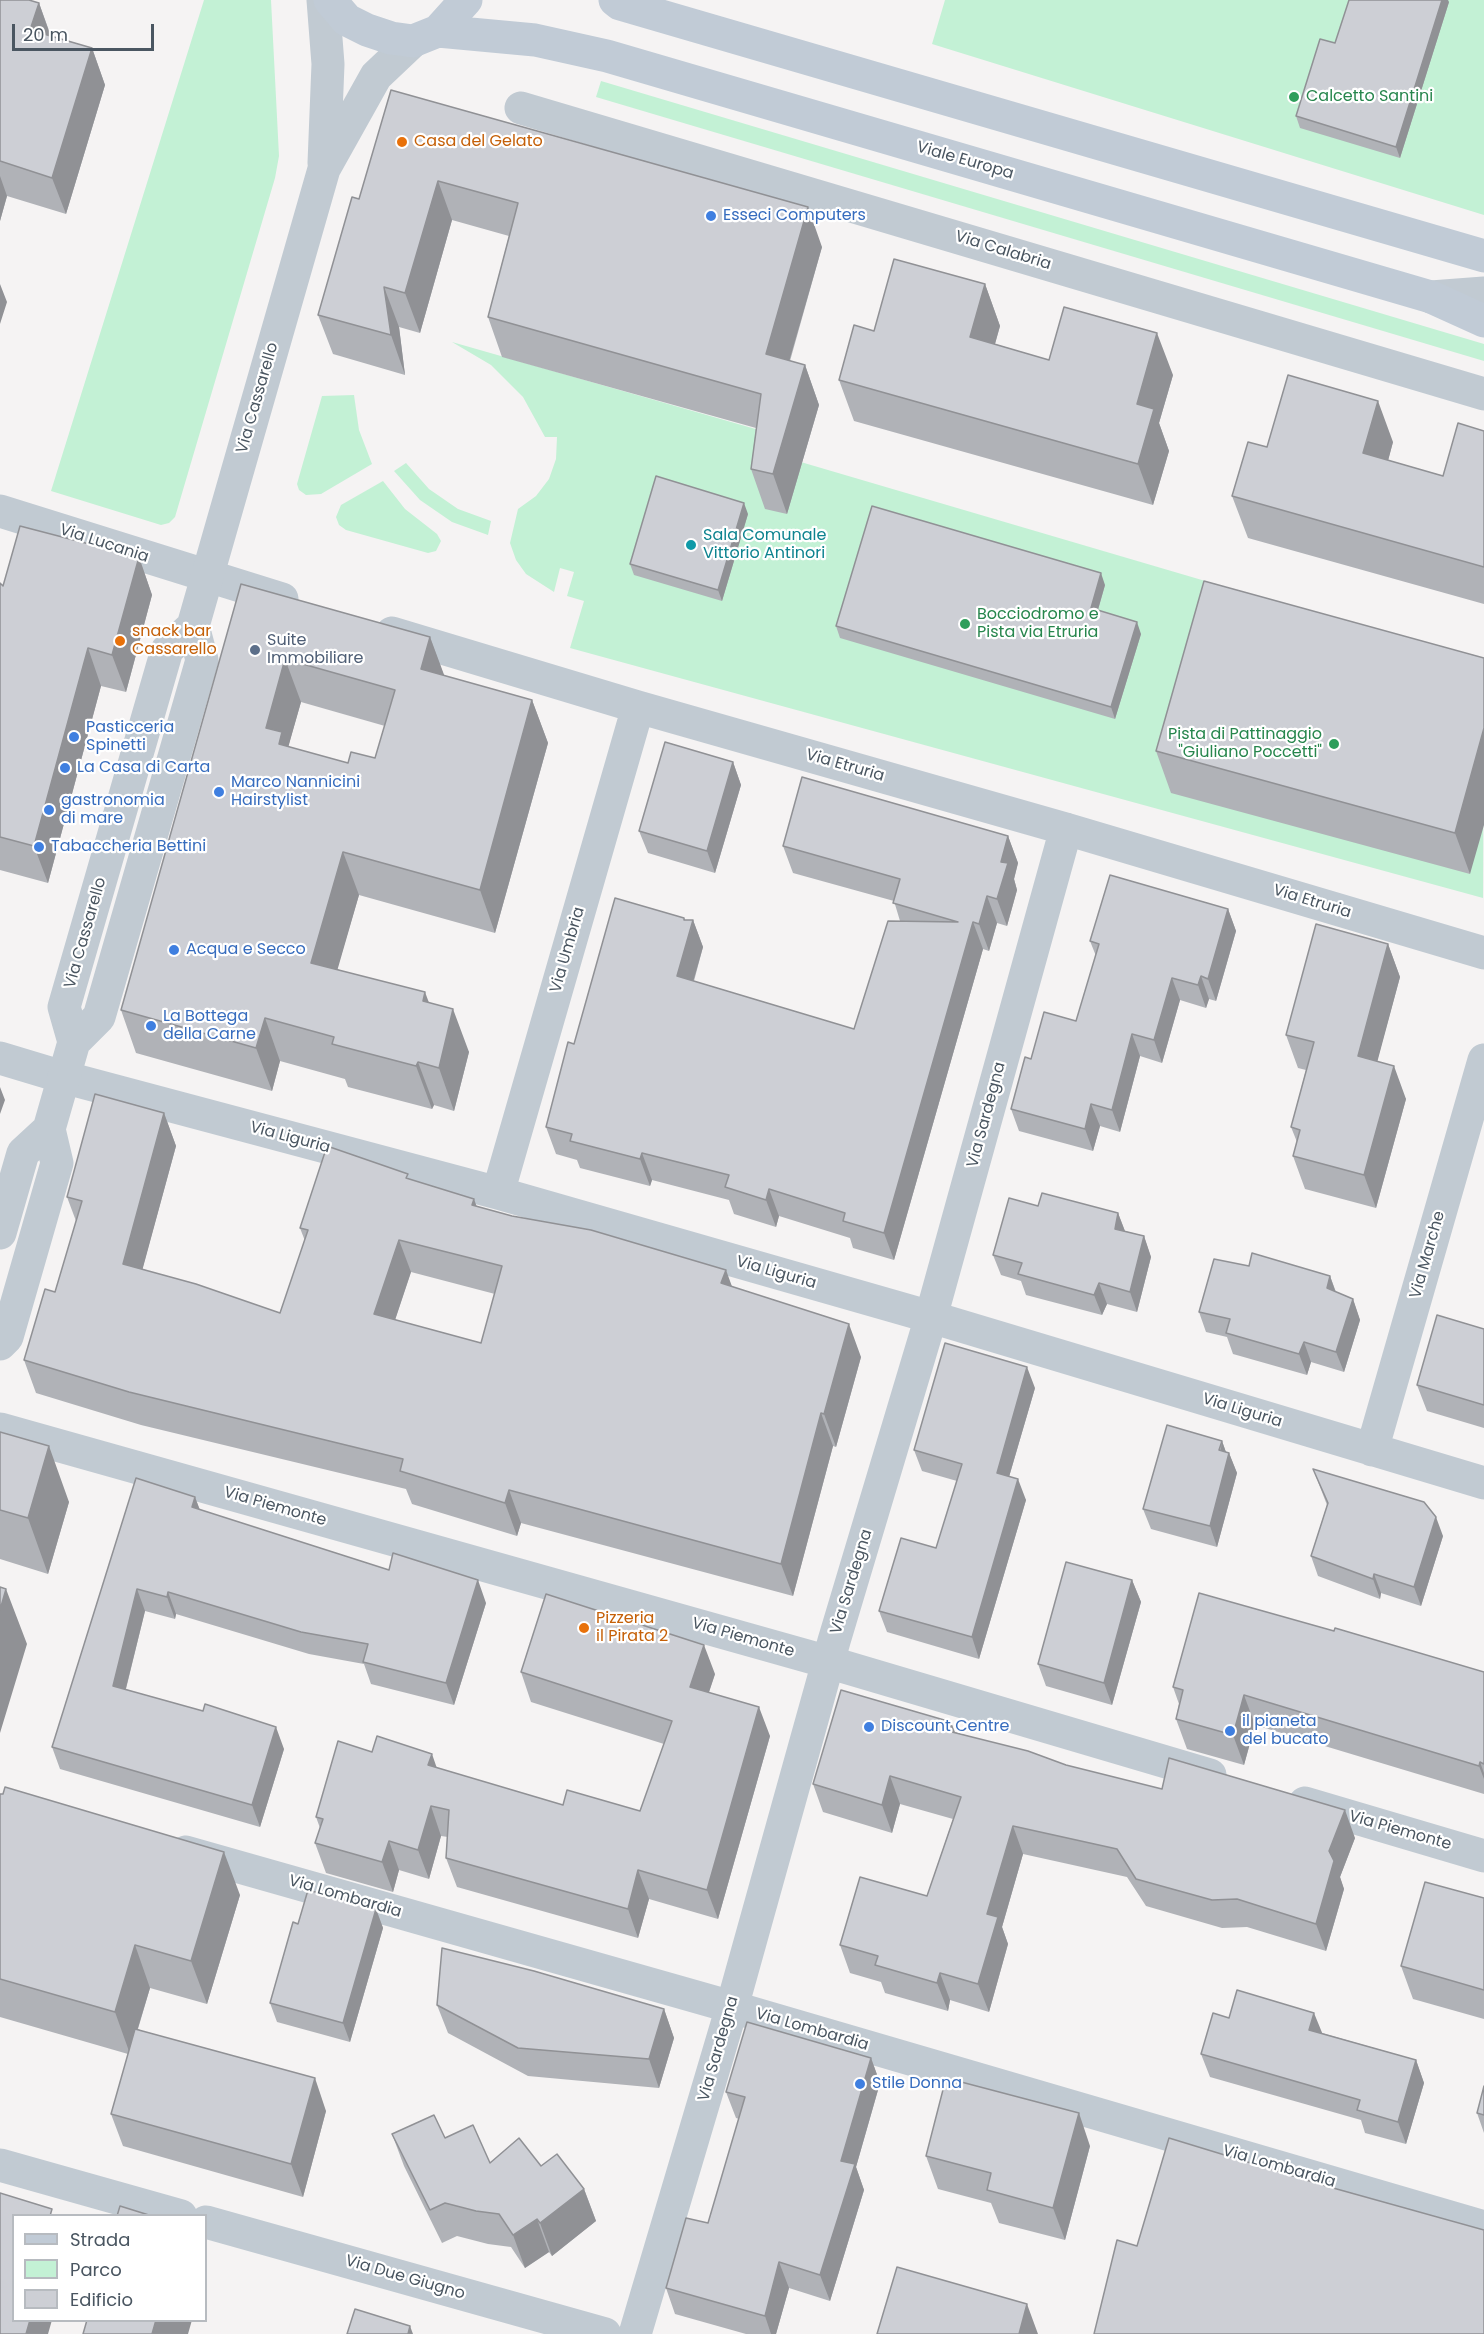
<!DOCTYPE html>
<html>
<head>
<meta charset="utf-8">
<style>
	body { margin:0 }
	#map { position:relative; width:1484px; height:2334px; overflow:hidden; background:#f5f3f3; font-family:Poppins,sans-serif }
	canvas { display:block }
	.legend { position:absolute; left:12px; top:2214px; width:195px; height:108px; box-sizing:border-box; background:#fff; border:2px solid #b7bbc0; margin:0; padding:8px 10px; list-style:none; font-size:18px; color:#4a5661 }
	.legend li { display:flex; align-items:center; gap:12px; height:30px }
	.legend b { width:30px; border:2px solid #b7bbc0 }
	.scale { position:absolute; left:12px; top:24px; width:142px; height:27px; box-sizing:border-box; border:3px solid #4a5661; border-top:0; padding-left:8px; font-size:18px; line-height:21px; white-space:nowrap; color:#4a5661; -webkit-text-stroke:4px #fff; paint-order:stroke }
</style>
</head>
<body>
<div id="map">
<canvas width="1484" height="2334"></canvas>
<ul class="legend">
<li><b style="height:8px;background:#c1cbd6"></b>Strada</li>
<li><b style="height:16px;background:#c3f1d5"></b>Parco</li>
<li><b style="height:16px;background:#cdcfd5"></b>Edificio</li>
</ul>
<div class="scale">20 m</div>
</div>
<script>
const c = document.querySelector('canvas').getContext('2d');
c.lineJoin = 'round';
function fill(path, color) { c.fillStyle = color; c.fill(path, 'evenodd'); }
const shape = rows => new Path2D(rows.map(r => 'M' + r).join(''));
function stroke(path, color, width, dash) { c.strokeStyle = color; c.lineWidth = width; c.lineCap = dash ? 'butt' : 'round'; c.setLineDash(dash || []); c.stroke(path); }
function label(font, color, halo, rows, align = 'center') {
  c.font = font + ' Poppins,sans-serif'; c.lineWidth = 4.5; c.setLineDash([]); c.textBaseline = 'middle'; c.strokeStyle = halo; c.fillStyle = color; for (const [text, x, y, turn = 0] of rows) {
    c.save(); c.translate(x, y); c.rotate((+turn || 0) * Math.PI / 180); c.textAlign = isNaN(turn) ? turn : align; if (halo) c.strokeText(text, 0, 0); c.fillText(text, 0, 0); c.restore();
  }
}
fill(shape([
	[204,0,271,0,279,156,275,178,175,517,169,523,161,525,51,491],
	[945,0,1484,0,1484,215,932,44],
	[601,81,1484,344,1484,361,596,97],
	[452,342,766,432,760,450,1484,663,1483,898,570,648,584,601,567,596,574,572,560,568,554,592,526,574,516,560,510,543,518,509,536,496,549,479,556,459,557,437,545,437,523,397,491,365],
	[354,395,359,430,372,464,321,494,306,495,299,490,297,484,322,396],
	[406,463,429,489,458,509,491,521,488,535,452,522,420,500,394,471],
	[383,481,405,509,437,534,441,541,436,551,428,553,346,530,339,525,336,517,341,505]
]), '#c3f1d5');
stroke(shape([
	[521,108,1484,394],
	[1431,297,1484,293],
	[0,511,282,599],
	[392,633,638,707,1066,829,1484,953],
	[0,1058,63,1077,498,1193,931,1317,1484,1483],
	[498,1193,638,707],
	[0,1429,828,1662,1210,1775],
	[1372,1450,1484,1060],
	[1305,1803,1484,1856],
	[186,1852,732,2007,1484,2227],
	[0,2165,181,2216],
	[206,2222,605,2334],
	[635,2334,732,2007,834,1641,931,1317,1066,829]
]), '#c1cad2', 33);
stroke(shape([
	[323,0,328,64,324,163],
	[74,1042,64,1007,167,650,193,626,324,169,376,76,413,41],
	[0,1233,23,1153,49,1129,74,1042,99,1017,202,660,193,626],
	[0,1344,7,1337,57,1163,49,1129]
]), '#c1cad2', 33);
stroke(shape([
	[330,0,347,20,367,30,391,38,413,41,438,31,466,0],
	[615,0,620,4,1484,256],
	[438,31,535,40,607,56,1431,297,1484,321]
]), '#c1cbd6', 33);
fill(shape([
	[0,0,39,3,51,36,92,48,105,85,66,214,7,196,0,221],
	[1449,2,1400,158,1300,128,1296,116,1335,43],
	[391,90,822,247,790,361,805,365,819,405,787,514,765,509,751,469,756,428,502,357,488,317,509,236,452,220,420,333,399,327,405,375,333,354,318,315,359,199],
	[985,284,1000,326,995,344,1049,360,1173,375,1159,423,1169,451,1153,505,854,421,839,380,874,331],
	[1484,431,1484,604,1248,538,1232,496,1267,447,1393,442,1388,460,1443,476],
	[748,514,722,601,634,575,630,564],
	[139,557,152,595,126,692,101,686,48,883,0,870,0,583,3,586],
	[241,584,430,637,444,676,532,700,548,743,495,933,359,895,337,969,429,1003,469,1052,454,1111,434,1105,432,1109,348,1087,345,1079,280,1061,272,1091,136,1053,121,1010],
	[301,702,385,726,375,758,348,763,288,747],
	[1105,585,1098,610,1141,634,1115,719,840,638,836,626],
	[1484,658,1470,874,1171,793,1156,751],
	[733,762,741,785,715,873,648,853,639,831],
	[1008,836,1018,863,1014,879,1017,890,1007,926,997,923,989,951,983,949,894,1260,853,1248,850,1238,779,1216,776,1227,734,1214,729,1200,652,1180,650,1186,580,1168,577,1160,556,1154,546,1127,574,1044,685,920,693,920,703,947,694,981,854,1029,900,921,894,901,793,873,783,846],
	[1228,909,1236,931,1216,1001,1209,999,1206,1008,1180,1000,1162,1063,1140,1056,1120,1132,1100,1126,1093,1151,1019,1131,1011,1109,1031,1059,1076,1021,1096,956,1090,941],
	[1388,944,1400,977,1377,1061,1406,1099,1376,1208,1305,1189,1293,1156,1297,1142,1291,1127,1306,1070,1298,1068,1286,1035],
	[164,1113,176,1146,142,1270,280,1313,305,1241,300,1228,410,1179,477,1207,732,1286,861,1357,836,1447,833,1446,793,1596,521,1523,517,1536,412,1504,406,1489,141,1425,36,1393,24,1360,55,1292,76,1221,67,1197],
	[411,1272,495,1294,481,1343,395,1320],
	[1038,1206,1118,1213,1125,1231,1144,1236,1151,1257,1137,1312,1107,1304,1102,1315,1026,1295,1021,1281,1001,1275,993,1255],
	[1249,1266,1330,1276,1336,1292,1353,1299,1360,1320,1344,1372,1311,1362,1307,1375,1233,1354,1227,1337,1206,1332,1199,1312],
	[1484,1329,1484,1428,1427,1411,1417,1385],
	[1035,1388,1009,1477,1026,1500,979,1659,887,1632,879,1611,936,1548,957,1481,922,1471,914,1450],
	[0,1432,69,1502,48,1574,0,1559],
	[1222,1441,1226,1452,1229,1453,1237,1473,1217,1547,1151,1529,1143,1509],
	[1313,1469,1443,1536,1421,1606,1381,1593,1380,1599,1318,1576,1311,1556,1327,1505],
	[136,1478,195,1497,200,1510,486,1603,454,1705,371,1684,364,1664,309,1654,176,1614,175,1619,145,1611,126,1689,284,1749,260,1827,60,1769,52,1747],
	[1132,1580,1141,1602,1112,1705,1046,1686,1038,1664],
	[521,1672,715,1674,709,1692,770,1736,718,1919,649,1899,638,1938,457,1887,446,1858,448,1837,441,1836,429,1879,399,1870,393,1892,326,1873,315,1843,320,1828,316,1817,372,1752,437,1768,563,1805,640,1811,664,1744,531,1702],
	[1484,1672,1484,1794,1255,1725,1244,1765,1187,1749,1176,1719,1179,1704,1173,1687],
	[951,1722,955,1732,1066,1765,1355,1838,1340,1877,1344,1889,1326,1951,1247,1927,1222,1928,1146,1906,1127,1877,1023,1854,1002,1927,1008,1944,989,2012,950,2000,948,2011,885,1993,881,1982,850,1973,840,1945,927,1896,953,1819,900,1804,892,1833,823,1812,813,1784],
	[0,1794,240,1895,207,2004,150,1988,138,2029,326,2111,303,2197,123,2146,111,2114,128,2054,0,2017],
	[1484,1898,1484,2019,1413,1999,1401,1966],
	[376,1909,383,1928,350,2042,277,2022,270,2003,298,1924],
	[437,2005,664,2009,674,2038,659,2088,528,2076,448,2033],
	[1229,2018,1322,2033,1416,2060,1424,2083,1406,2144,1365,2133,1361,2120,1210,2077,1201,2054],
	[871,2058,880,2083,856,2167,864,2190,830,2301,789,2288,776,2334,746,2334,675,2314,666,2288,708,2223,739,2119,736,2118,726,2092],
	[1484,2086,1484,2133,1477,2113],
	[392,2134,445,2138,490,2163,541,2166,584,2189,596,2221,552,2256,549,2252,525,2268,511,2247,488,2244,457,2236,442,2243,404,2166],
	[1090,2146,1065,2240,999,2223,991,2203,938,2189,926,2156]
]), '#b0b2b7');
fill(shape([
	[1442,0,1448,0,1449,2,1400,158,1396,147],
	[39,3,52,40,30,30],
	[92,48,105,85,66,214,52,178],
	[0,176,7,196,0,221],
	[438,181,452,220,420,333,405,293],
	[808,207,822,247,780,393,766,354],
	[0,284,7,302,0,324],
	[985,284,1000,326,985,379,970,337],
	[384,287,399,327,405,375,391,335],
	[1157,333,1173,375,1159,423,1169,451,1153,505,1138,464,1137,404],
	[805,365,819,405,787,514,773,474],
	[1378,401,1393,442,1379,495,1363,453],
	[744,503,748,514,722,601,718,590],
	[139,557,152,595,126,692,112,655],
	[1101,573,1105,585,1095,620,1091,608],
	[1137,622,1141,634,1115,719,1111,707],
	[430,637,446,680,421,669],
	[88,648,101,686,48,883,34,846],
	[285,659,301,702,288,748,298,775,266,728],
	[532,700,548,743,495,933,480,890],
	[1484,728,1484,825,1470,874,1455,833],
	[733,762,741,785,715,873,707,851],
	[1008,836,1018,863,1014,879,1017,890,1007,926,997,899,1001,862],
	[343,852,359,895,327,1006,311,963],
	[987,896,997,923,989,951,979,924],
	[1228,909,1236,931,1216,1001,1208,979],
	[684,918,690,933,693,920,703,947,687,1003,677,976],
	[973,922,983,949,894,1260,884,1233],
	[1388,944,1400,977,1370,1089,1358,1056],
	[1201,976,1209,999,1206,1008,1198,985],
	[1172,978,1180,1000,1162,1063,1154,1040],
	[425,992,441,1035,423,1001],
	[453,1009,469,1052,454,1111,439,1068],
	[265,1018,280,1061,272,1091,256,1048],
	[1132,1034,1140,1056,1120,1132,1112,1110],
	[418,1062,434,1105,432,1109,416,1066],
	[1394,1066,1406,1099,1376,1208,1364,1175],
	[0,1087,5,1100,0,1114],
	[1091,1104,1100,1126,1093,1151,1085,1129],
	[164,1113,176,1146,135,1297,123,1264],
	[642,1153,652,1180,650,1186,640,1159],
	[769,1189,779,1216,776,1227,766,1200],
	[474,1199,486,1232,472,1205],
	[1118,1213,1126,1234,1115,1229],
	[1144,1236,1151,1257,1137,1312,1130,1292],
	[399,1240,411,1272,386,1347,374,1314],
	[726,1270,738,1303,721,1283],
	[1330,1276,1337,1296,1327,1288],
	[1099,1283,1107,1304,1102,1315,1094,1295],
	[1353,1299,1360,1320,1344,1372,1336,1352],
	[849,1324,861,1357,836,1447,824,1414],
	[1304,1342,1311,1362,1307,1375,1299,1354],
	[1027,1367,1035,1388,1004,1494,997,1473],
	[821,1413,833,1446,793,1596,781,1564],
	[1222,1441,1228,1458,1229,1453,1237,1473,1217,1547,1210,1526],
	[49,1446,69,1502,48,1574,28,1518],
	[1018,1479,1026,1500,979,1659,972,1637],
	[509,1490,521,1523,517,1536,505,1503],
	[195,1497,203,1519,192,1507],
	[1436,1517,1443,1536,1421,1606,1414,1587],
	[1374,1574,1381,1593,1380,1599,1373,1579],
	[478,1580,486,1603,454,1705,446,1683],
	[1132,1580,1141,1602,1112,1705,1104,1683],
	[6,1589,27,1644,0,1733,0,1610],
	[137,1589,145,1611,121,1708,113,1686],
	[168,1592,176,1614,175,1619,167,1597],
	[704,1645,715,1674,701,1716,690,1687],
	[1244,1695,1255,1725,1244,1765,1233,1735],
	[759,1707,770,1736,718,1919,707,1890],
	[951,1722,961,1750,948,1731],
	[276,1727,284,1749,260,1827,252,1805],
	[432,1754,442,1783,428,1765],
	[1480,1762,1484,1773,1484,1779,1479,1766],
	[890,1776,900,1804,892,1833,882,1805],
	[431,1806,441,1836,429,1879,418,1850],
	[1345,1810,1355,1838,1340,1877,1344,1889,1326,1951,1316,1924,1329,1851],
	[1013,1826,1023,1854,1002,1927,1008,1944,989,2012,978,1984,987,1914],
	[389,1841,399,1870,393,1892,382,1862],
	[224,1852,240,1895,207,2004,191,1961],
	[638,1870,649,1899,638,1938,628,1909],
	[376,1909,383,1928,350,2042,343,2023],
	[135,1945,150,1988,130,2054,115,2012],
	[940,1973,950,2000,948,2011,937,1983],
	[664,2009,674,2038,659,2088,649,2059],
	[1314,2013,1323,2035,1309,2030],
	[871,2058,880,2083,856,2167,864,2190,830,2301,820,2275,841,2161],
	[1416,2060,1424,2083,1406,2144,1398,2122],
	[315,2078,326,2111,303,2197,291,2164],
	[1079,2113,1090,2146,1065,2240,1053,2208],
	[584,2189,596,2221,552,2256,540,2223],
	[537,2219,549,2252,525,2268,513,2235],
	[779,2262,789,2288,776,2334,771,2334,765,2316],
	[1027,2304,1038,2334,1019,2334],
	[30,2320,52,2320,48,2334,26,2334],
	[156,2320,192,2320,188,2334,152,2334],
	[410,2326,413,2334,408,2334]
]), '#909195');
const building = shape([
	[0,0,29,0,39,3,30,30,92,48,52,178,0,161,0,0],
	[1349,0,1442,0,1396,147,1296,116,1320,39,1335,43,1349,0],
	[391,90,808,207,766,354,805,365,773,474,751,469,761,394,488,317,518,203,438,181,405,293,384,287,391,335,318,315,352,197,359,199,391,90],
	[894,259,985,284,970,337,1049,360,1064,307,1157,333,1137,404,1154,409,1138,464,839,380,854,325,874,331,894,259],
	[1288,375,1378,401,1363,453,1443,476,1458,423,1484,431,1484,567,1232,496,1248,442,1267,447,1288,375],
	[656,476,744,503,718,590,630,564,656,476],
	[872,506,1101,573,1091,608,1137,622,1111,707,836,626,872,506],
	[20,526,139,557,112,655,88,648,34,846,0,837,0,583,3,586,20,526],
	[1204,581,1484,658,1484,728,1455,833,1156,751,1204,581],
	[241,584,430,637,421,669,532,700,480,890,343,852,311,963,425,992,423,1001,453,1009,439,1068,418,1062,416,1066,332,1044,334,1037,265,1018,256,1048,121,1010,241,584],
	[285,659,395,690,375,758,351,752,348,763,279,744,282,732,266,728,285,659],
	[665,742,733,762,707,851,639,831,665,742],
	[802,777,1008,836,1001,862,1008,863,997,899,987,896,979,924,973,922,884,1233,843,1221,845,1213,769,1189,766,1200,725,1187,729,1175,642,1153,640,1159,570,1141,572,1134,546,1127,568,1042,574,1044,615,898,684,918,684,920,693,920,677,976,854,1029,888,921,958,922,893,903,900,879,783,846,802,777],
	[1110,875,1228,909,1208,979,1201,976,1198,985,1172,978,1154,1040,1132,1034,1112,1110,1091,1104,1085,1129,1011,1109,1025,1057,1031,1059,1044,1012,1076,1021,1099,944,1090,941,1110,875],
	[1316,924,1388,944,1358,1056,1394,1066,1364,1175,1293,1156,1300,1130,1291,1127,1314,1042,1286,1035,1316,924],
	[95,1094,164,1113,123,1264,196,1284,280,1313,308,1230,300,1228,327,1146,408,1174,406,1178,474,1199,472,1205,512,1216,591,1230,726,1270,721,1283,849,1324,824,1414,821,1413,781,1564,509,1490,505,1503,400,1471,403,1459,129,1392,24,1360,45,1289,55,1292,82,1201,67,1197,95,1094],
	[399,1240,502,1266,481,1343,374,1314,399,1240],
	[1042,1193,1118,1213,1115,1229,1144,1236,1130,1292,1099,1283,1094,1295,1018,1274,1022,1263,993,1255,1009,1198,1038,1206,1042,1193],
	[1252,1253,1330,1276,1327,1288,1353,1299,1336,1352,1304,1342,1299,1354,1226,1333,1230,1319,1199,1312,1214,1259,1249,1266,1252,1253],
	[1437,1315,1484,1329,1484,1405,1417,1385,1437,1315],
	[945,1343,1027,1367,997,1473,1018,1479,972,1637,879,1611,901,1538,936,1548,962,1464,914,1450,945,1343],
	[1167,1425,1222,1441,1219,1450,1229,1453,1210,1526,1143,1509,1167,1425],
	[0,1432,49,1446,28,1518,0,1510,0,1432],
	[1313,1469,1424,1502,1436,1517,1414,1587,1374,1574,1373,1579,1311,1556,1328,1503,1313,1469],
	[136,1478,195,1497,192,1507,389,1570,393,1553,478,1580,446,1683,363,1662,368,1644,301,1632,168,1592,167,1597,137,1589,113,1686,203,1711,205,1704,276,1727,252,1805,52,1747,136,1478],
	[1066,1562,1132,1580,1104,1683,1038,1664,1066,1562],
	[0,1587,6,1589,0,1610,0,1587],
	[1199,1593,1334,1631,1335,1628,1484,1672,1484,1764,1480,1762,1479,1766,1244,1695,1233,1735,1176,1719,1183,1690,1173,1687,1199,1593],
	[546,1594,704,1645,690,1687,759,1707,707,1890,638,1870,628,1909,446,1858,449,1810,431,1806,418,1850,389,1841,382,1862,315,1843,323,1819,316,1817,338,1741,372,1752,377,1736,432,1754,428,1765,563,1805,567,1790,640,1811,672,1721,521,1672,546,1594],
	[841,1690,951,1722,948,1731,1028,1751,1066,1765,1162,1789,1169,1758,1345,1810,1329,1851,1334,1861,1316,1924,1237,1899,1212,1900,1136,1879,1117,1849,1013,1826,987,1914,998,1917,978,1984,940,1973,937,1983,875,1965,878,1956,840,1945,860,1877,927,1896,961,1797,890,1776,882,1805,813,1784,841,1690],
	[5,1787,224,1852,191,1961,135,1945,115,2012,0,1979,0,1794,3,1794,5,1787],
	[1425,1882,1484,1898,1484,1990,1401,1966,1425,1882],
	[308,1890,376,1909,343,2023,270,2003,293,1922,298,1924,308,1890],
	[442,1948,534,1971,664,2009,649,2059,518,2048,437,2005,442,1948],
	[1237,1990,1314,2013,1309,2030,1416,2060,1398,2122,1357,2110,1360,2100,1201,2054,1213,2013,1229,2018,1237,1990],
	[747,2022,871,2058,841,2161,855,2164,820,2275,779,2262,765,2316,666,2288,686,2218,708,2223,745,2097,726,2092,747,2022],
	[135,2029,315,2078,291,2164,111,2114,135,2029],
	[946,2078,1079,2113,1053,2208,987,2190,991,2173,926,2156,946,2078],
	[1484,2086,1484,2115,1477,2113,1484,2086],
	[434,2115,445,2138,473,2125,490,2163,519,2138,541,2166,557,2154,584,2189,540,2223,537,2219,513,2235,499,2214,476,2211,445,2203,430,2210,392,2134,434,2115],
	[1169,2138,1326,2186,1484,2230,1484,2334,1094,2334,1117,2240,1137,2246,1169,2138],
	[0,2193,52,2209,50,2216,14,2216,14,2320,30,2320,26,2334,0,2334,0,2193],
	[120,2206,152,2216,117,2216,120,2206],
	[897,2267,1027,2304,1019,2334,877,2334,897,2267],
	[355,2309,410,2326,408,2334,347,2334,355,2309],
	[87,2320,156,2320,152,2334,83,2334,87,2320]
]);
fill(building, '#cdcfd5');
stroke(building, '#909195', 1.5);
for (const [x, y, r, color] of [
	[1294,97,6,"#2e9e5b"],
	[402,142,6,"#e8710a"],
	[711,216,6,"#3f7fe0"],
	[691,545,6,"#0f9aa8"],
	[965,624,6,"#2e9e5b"],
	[120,641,6,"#e8710a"],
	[255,650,6,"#5c6f8a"],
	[74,737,6,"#3f7fe0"],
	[1334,744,6,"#2e9e5b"],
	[65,768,6,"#3f7fe0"],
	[219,792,6,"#3f7fe0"],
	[49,810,6,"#3f7fe0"],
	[39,847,6,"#3f7fe0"],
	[174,950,6,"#3f7fe0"],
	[151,1026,6,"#3f7fe0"],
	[584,1628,6,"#e8710a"],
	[869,1727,6,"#3f7fe0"],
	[1230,1731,6,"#3f7fe0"],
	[860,2084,6,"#3f7fe0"]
]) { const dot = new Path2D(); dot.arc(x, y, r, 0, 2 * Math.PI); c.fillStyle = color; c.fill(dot); stroke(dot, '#fff', 2); }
label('16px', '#27864d', '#fff', [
	["Calcetto Santini",1306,97],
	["Bocciodromo e",977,615],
	["Pista via Etruria",977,633],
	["Pista di Pattinaggio",1322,735,"right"],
	["\"Giuliano Poccetti\"",1322,753,"right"]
], 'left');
label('16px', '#c56008', '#fff', [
	["Casa del Gelato",414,142],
	["snack bar",132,632],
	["Cassarello",132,650],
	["Pizzeria",596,1619],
	["il Pirata 2",596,1637]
], 'left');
label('16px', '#4a5661', '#fff', [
	["Viale Europa",965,161,16],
	["Via Calabria",1003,251,17],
	["Via Cassarello",258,398,-74],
	["Via Lucania",104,544,18],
	["Via Etruria",845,766,16],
	["Via Etruria",1312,902,17],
	["Via Cassarello",86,933,-74],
	["Via Umbria",568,950,-74],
	["Via Sardegna",987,1115,-75],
	["Via Liguria",290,1138,15],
	["Via Marche",1428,1255,-74],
	["Via Liguria",776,1273,16],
	["Via Liguria",1242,1411,17],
	["Via Piemonte",275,1507,16],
	["Via Sardegna",852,1582,-73],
	["Via Piemonte",743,1638,16],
	["Via Piemonte",1400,1831,16],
	["Via Lombardia",345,1897,16],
	["Via Lombardia",812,2030,16],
	["Via Sardegna",719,2049,-74],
	["Via Lombardia",1279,2167,16],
	["Via Due Giugno",405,2278,16]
]);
label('16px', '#366cbe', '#fff', [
	["Esseci Computers",723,216],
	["Pasticceria",86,728],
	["Spinetti",86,746],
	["La Casa di Carta",77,768],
	["Marco Nannicini",231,783],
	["Hairstylist",231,801],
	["gastronomia",61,801],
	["di mare",61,819],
	["Tabaccheria Bettini",51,847],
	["Acqua e Secco",186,950],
	["La Bottega",163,1017],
	["della Carne",163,1035],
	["il pianeta",1242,1722],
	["del bucato",1242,1740],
	["Discount Centre",881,1727],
	["Stile Donna",872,2084]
], 'left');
label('16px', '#0d838f', '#fff', [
	["Sala Comunale",703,536],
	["Vittorio Antinori",703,554]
], 'left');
label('16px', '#4e5e75', '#fff', [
	["Suite",267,641],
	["Immobiliare",267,659]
], 'left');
</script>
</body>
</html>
